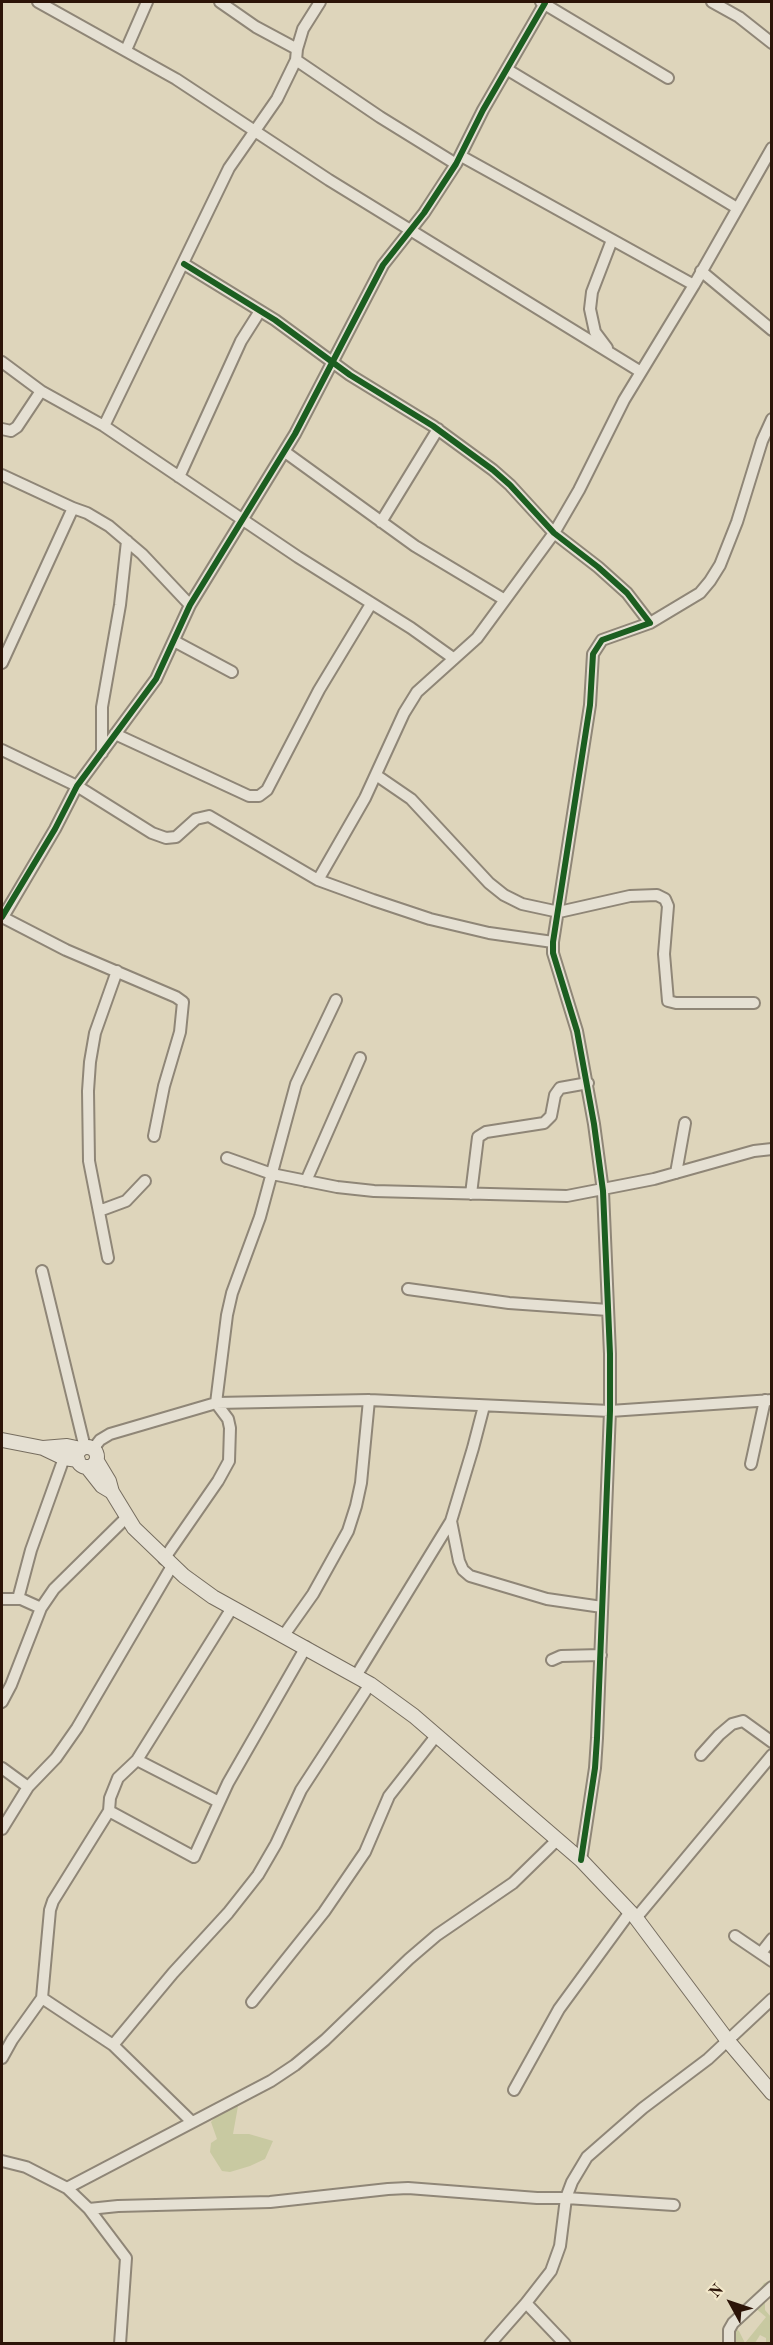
<!DOCTYPE html>
<html>
<head>
<meta charset="utf-8">
<style>
	body { margin:0 }
	#map { position:relative; width:773px; height:2345px; overflow:hidden; background:#ded5bb; font-family:"Old Standard TT",serif }
	canvas { display:block }
	.frame { position:absolute; inset:0; border:3px solid #2c1408; pointer-events:none }
	.north { position:absolute; left:701px; top:2273px; width:60px; height:60px; -webkit-text-stroke:4px #f3e8ca; paint-order:stroke; rotate:310deg; font-size:16px; font-weight:700; line-height:24px; text-align:center; color:#2c1408 }
	.north::after { content:''; display:block; margin:auto; width:21px; height:27px; background:#2c1408; clip-path:polygon(50% 0,100% 100%,50% 72%,0 100%) }
</style>
</head>
<body>
<div id="map">
<canvas width="773" height="2345"></canvas>
<div class="frame"></div>
<div class="north">N</div>
</div>
<script>
const c = document.querySelector('canvas').getContext('2d');
c.lineJoin = 'round';
function fill(path, color) { c.fillStyle = color; c.fill(path, 'evenodd'); }
const shape = rows => new Path2D(rows.map(r => 'M' + r).join(''));
function stroke(path, color, width, dash) { c.strokeStyle = color; c.lineWidth = width; c.lineCap = dash ? 'butt' : 'round'; c.setLineDash(dash || []); c.stroke(path); }
fill(shape([
	[234,2102,238,2106,233,2134,249,2134,273,2141,265,2159,250,2166,230,2172,222,2171,210,2152,211,2143,217,2139,211,2122,224,2107],
	[771,2281,771,2295,765,2296,765,2310,771,2317,771,2343,766,2343,766,2338,760,2335,755,2343,725,2343,733,2327,739,2331,745,2343,766,2317,754,2307,755,2297,764,2283]
]), '#c8c9a1');
const street = shape([
	[38,2,176,79,329,180,641,372],
	[220,2,256,27,297,49,296,60,380,117,456,164],
	[541,2,668,78],
	[712,2,739,17,772,43],
	[297,49,303,29,320,2],
	[126,50,147,2],
	[508,70,737,208],
	[461,156,694,285],
	[184,264,275,320,350,375,433,426,493,470,510,485,554,533,598,567,627,593,650,623,602,640,593,654,590,705,553,942,553,953,577,1031,594,1124,603,1191,610,1354,610,1411,597,1738,595,1768,581,1860],
	[701,271,772,330],
	[607,348,595,332,590,309,592,292,612,240],
	[2,362,41,391,104,426,229,168,277,99,296,60],
	[104,426,298,557,411,628,453,658],
	[2,429,11,431,17,427,41,391],
	[285,452,415,546,505,600],
	[2,475,73,508,87,513,109,526,142,554,190,605],
	[179,477,241,341,260,311],
	[381,522,438,429],
	[650,623,700,593,710,581,720,565,737,522,762,441,772,419],
	[174,641,232,672],
	[2,663,73,508],
	[115,734,249,796,259,796,267,790,319,690,371,604],
	[2,750,77,786,152,833,166,838,176,837,196,819,209,816,318,880,373,900,430,919,489,933,553,942],
	[102,753,102,707,120,605,127,541],
	[376,775,411,799,489,883,504,895,522,904,559,912,630,896,657,895,665,899,668,906,664,954,668,1001,676,1003,754,1003],
	[318,880,365,798,404,713,417,692,477,638,554,533,579,490,624,400,694,285,772,148],
	[2,917,66,950,176,997,183,1002,180,1032,164,1086,154,1136],
	[3,917,55,829,77,786,156,679,190,605,295,434,383,265,424,213,456,164,483,110,545,3],
	[227,1158,272,1174,337,1187,374,1191,567,1196,654,1179,754,1151,772,1149],
	[676,1173,685,1123],
	[306,1181,360,1058],
	[471,1194,478,1137,486,1132,544,1123,551,1116,555,1095,560,1088,588,1083],
	[99,1211,126,1201,145,1181],
	[108,1258,89,1161,88,1091,90,1062,95,1033,117,971],
	[42,1271,85,1448],
	[408,1289,509,1303,608,1310],
	[93,1449,100,1440,110,1434,216,1403,369,1400,610,1411,772,1400],
	[751,1464,765,1400],
	[451,1521,459,1561,463,1570,470,1576,547,1599,602,1607],
	[164,1559,218,1481,229,1461,230,1428,228,1419,216,1403,227,1315,232,1293,260,1217,296,1084,336,1000],
	[2,1599,21,1599,41,1608],
	[18,1599,31,1550,64,1458],
	[284,1635,313,1594,348,1531,356,1506,361,1483,369,1400],
	[552,1660,561,1656,601,1655],
	[356,1676,451,1521,473,1448,484,1406],
	[2,1702,11,1685,41,1608,54,1589,127,1517],
	[701,1755,719,1735,732,1724,743,1721,772,1742],
	[2,1768,28,1787],
	[219,1802,137,1760,232,1608],
	[109,1811,110,1798,118,1778,137,1760],
	[2,1829,28,1787,56,1758,77,1728,172,1566],
	[636,1918,772,1755],
	[735,1936,772,1961],
	[761,1953,772,1939],
	[252,2002,324,1912,365,1852,389,1796,436,1736],
	[113,2045,173,1973,228,1913,258,1875,276,1844,301,1790,370,1684],
	[2,2058,12,2040,42,1998],
	[514,2090,559,2009,630,1912],
	[192,2122,113,2045,42,1998,50,1910,53,1901,109,1811,194,1857,228,1783,306,1647],
	[2,2161,26,2167,67,2188,271,2081,295,2065,325,2040,409,1959,437,1935,513,1883,556,1841],
	[67,2188,89,2209,118,2206,270,2202,388,2189,408,2188,537,2198,566,2198,674,2205],
	[89,2209,126,2258,120,2344],
	[526,2303,565,2344],
	[490,2344,526,2303,551,2271,560,2246,566,2198,572,2182,587,2157,643,2108,708,2059,772,1999],
	[729,2344,729,2330,733,2323,772,2287]
]);
const secondary = shape([
	[2,1440,43,1448,64,1458,78,1460],
	'77 1457a10 10 0 1 1 20 0a10 10 0 1 1-20 0Z',
	[43,1448,67,1446,81,1449],
	[97,1461,109,1481,112,1492,134,1528,184,1576,213,1597,370,1684,414,1716,581,1860,636,1918,728,2041,772,2093],
	[87,1467,102,1486,112,1492]
]);
stroke(street, '#8f8677', 14);
stroke(secondary, '#766d5f', 16);
stroke(street, '#e5e0d3', 10);
stroke(secondary, '#e5e0d3', 14);
stroke(shape([
	[184,264,275,320,350,375,433,426,493,470,510,485,554,533,598,567,627,593,650,623,602,640,593,654,590,705,553,942,553,953,577,1031,594,1124,603,1191,610,1354,610,1411,597,1738,595,1768,581,1860],
	[2,917,55,829,77,786,156,679,190,605,295,434,383,265,424,213,456,164,483,110,545,3]
]), '#1b5e20', 6);
</script>
</body>
</html>
